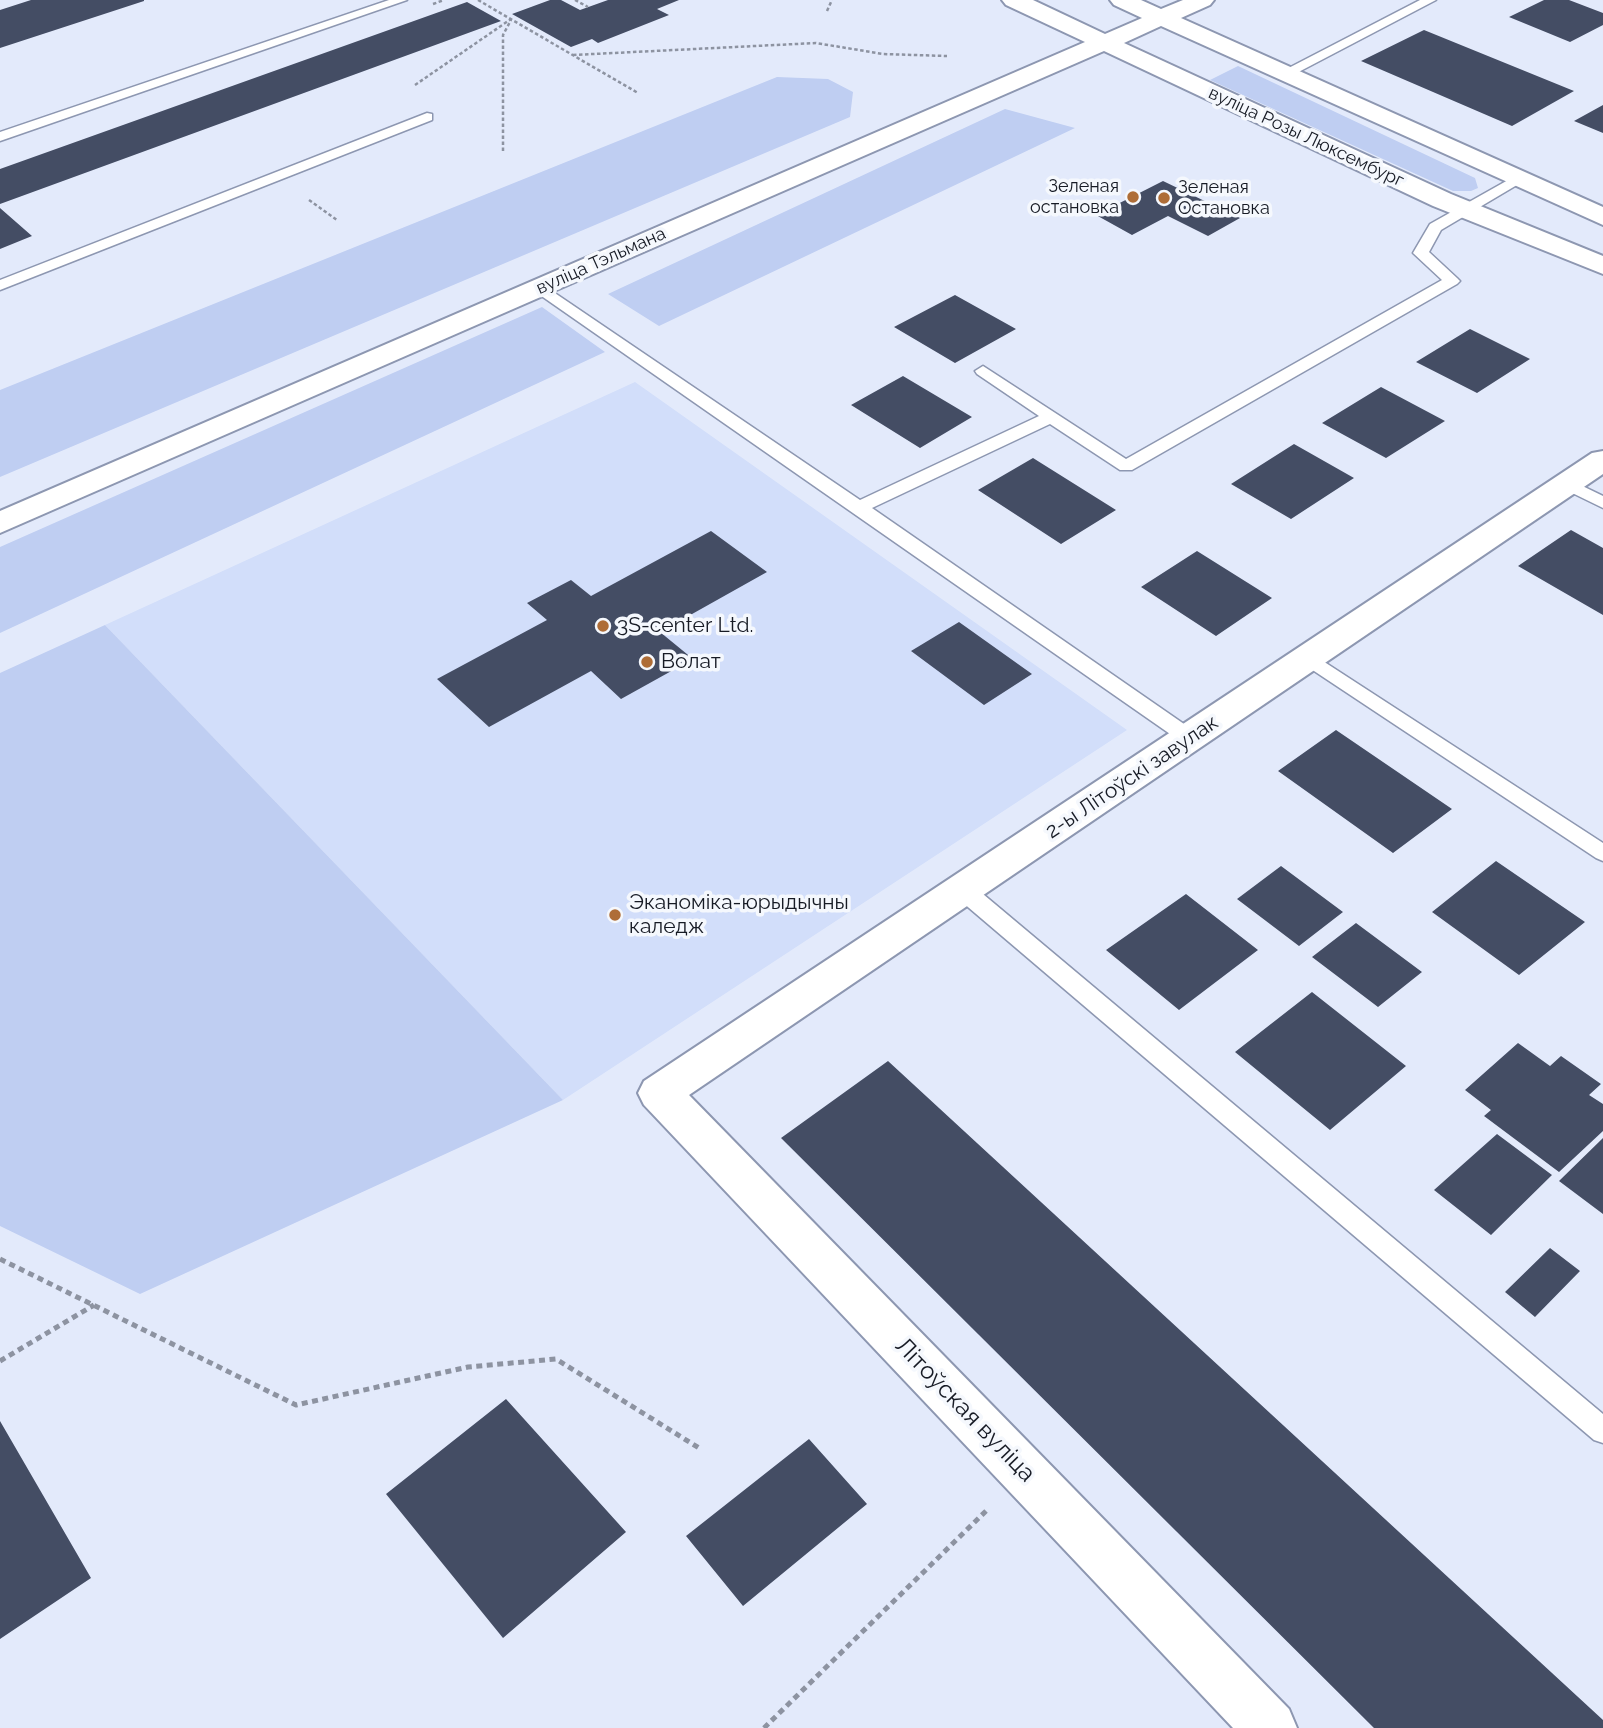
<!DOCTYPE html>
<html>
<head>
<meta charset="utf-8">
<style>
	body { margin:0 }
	canvas { display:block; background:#e3eafb }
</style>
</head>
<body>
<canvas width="1603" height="1728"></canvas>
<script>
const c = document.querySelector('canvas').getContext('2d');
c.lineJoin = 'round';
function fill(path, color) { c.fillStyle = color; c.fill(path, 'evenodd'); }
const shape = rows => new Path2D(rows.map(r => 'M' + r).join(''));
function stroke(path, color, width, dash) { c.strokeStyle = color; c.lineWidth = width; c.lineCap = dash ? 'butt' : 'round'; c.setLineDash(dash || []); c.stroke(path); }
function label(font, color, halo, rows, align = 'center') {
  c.font = font + ' Raleway,sans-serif'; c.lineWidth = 7; c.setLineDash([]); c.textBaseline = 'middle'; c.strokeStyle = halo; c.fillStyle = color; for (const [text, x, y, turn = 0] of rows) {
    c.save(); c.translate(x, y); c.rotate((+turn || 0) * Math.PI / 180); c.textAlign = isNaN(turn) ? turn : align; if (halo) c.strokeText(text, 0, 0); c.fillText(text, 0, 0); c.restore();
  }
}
fill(shape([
	[635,382,1127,730,563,1100,105,625]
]), '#d2defa');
fill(shape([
	[1238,66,1475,178,1478,188,1471,191,1453,191,1210,80],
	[777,77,828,79,853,92,850,117,0,477,0,390],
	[1005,109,1075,128,659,326,608,294],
	[542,307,605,352,0,633,0,547],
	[105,625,563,1100,140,1294,0,1226,0,673]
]), '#bfcef2');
fill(shape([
	[31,0,144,0,144,1,0,48,0,10],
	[550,0,561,0,580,10,608,0,679,0,657,9,669,15,598,43,592,39,571,47,512,14],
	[1544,0,1569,0,1603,13,1603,25,1570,42,1509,17],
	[467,2,501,21,0,204,0,169],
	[1424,30,1574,91,1512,126,1361,61],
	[1603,105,1603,133,1574,121],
	[1163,181,1240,218,1208,236,1168,216,1132,235,1096,215],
	[0,208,32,236,0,249],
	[955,295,1016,329,955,363,894,327],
	[1470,329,1530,359,1477,393,1416,362],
	[903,376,972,417,920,448,851,405],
	[1381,387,1445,421,1386,458,1322,423],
	[1294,444,1354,478,1291,519,1231,484],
	[1033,458,1116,510,1061,544,978,490],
	[1571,530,1603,548,1603,615,1518,566],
	[711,531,767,572,660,632,693,659,621,699,591,671,489,727,437,679,547,620,527,603,571,580,591,596],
	[1197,551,1272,598,1216,636,1141,587],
	[959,622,1032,674,984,705,911,651],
	[1336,730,1452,809,1393,853,1278,771],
	[1496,861,1585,922,1519,975,1432,912],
	[1281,866,1343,912,1299,946,1237,899],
	[1186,894,1258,950,1179,1010,1106,950],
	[1356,923,1422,972,1378,1007,1312,957],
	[1312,992,1406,1066,1330,1130,1235,1052],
	[1518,1043,1550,1066,1561,1056,1601,1084,1589,1095,1603,1104,1603,1131,1559,1172,1484,1116,1491,1110,1465,1090],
	[888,1061,1603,1720,1603,1728,1374,1728,781,1138],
	[1497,1134,1552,1175,1491,1235,1434,1190],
	[1603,1138,1603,1214,1559,1181],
	[1550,1248,1580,1271,1535,1317,1505,1292],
	[506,1399,626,1532,503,1638,386,1494],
	[0,1421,91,1578,0,1639],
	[809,1439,867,1504,743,1606,686,1536]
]), '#444d64');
const lane = shape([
	[389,0,407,0,0,141,0,132,389,0],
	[1420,0,1436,0,1289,77,1279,77,1277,74,1420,0],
	[427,113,432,114,432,120,0,290,0,280,427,113],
	[1517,175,1522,176,1522,182,1441,230,1429,252,1457,278,1460,281,1457,284,1132,470,1120,470,1050,424,872,508,1197,733,1200,738,1197,743,1190,745,1183,743,530,288,538,283,543,285,860,500,1039,416,977,374,975,371,983,366,1126,459,1442,280,1413,253,1430,224,1517,175],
	[1568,479,1603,496,1603,508,1562,488,1559,484,1562,480,1568,479],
	[1309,652,1603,843,1603,861,1596,858,1302,663,1300,658,1302,653,1309,652],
	[963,882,971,884,1603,1414,1603,1443,1594,1440,955,896,952,890,955,884,963,882]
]);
const street = shape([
	[1603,451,1603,474,689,1095,1289,1709,1297,1728,1233,1728,644,1105,638,1093,644,1081,1592,453,1603,451]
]);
const secondary = shape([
	[1002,0,1033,0,1105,34,1142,18,1114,5,1110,0,1141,0,1161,9,1183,0,1214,0,1210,5,1181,18,1603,207,1603,225,1161,26,1124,43,1451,194,1603,256,1603,274,1433,206,1104,51,0,533,0,511,1085,42,1006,5,1002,0]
]);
stroke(lane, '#8d97b1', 3);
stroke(street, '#8d97b1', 4);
stroke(secondary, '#8d97b1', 4);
stroke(shape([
	[478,0,638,93],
	[575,0,588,7],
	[433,4,444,0],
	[827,11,832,0],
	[573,55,816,43,883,54,947,56],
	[415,85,511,19],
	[503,151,503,35,511,20],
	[309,200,337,220]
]), '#8d93a1', 2.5, [3.5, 2.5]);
stroke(shape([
	[0,1259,296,1405,468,1367,556,1359,699,1448],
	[0,1361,94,1305],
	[764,1728,987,1510]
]), '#8d93a1', 5, [6, 4.5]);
fill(lane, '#fff');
fill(street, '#fff');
fill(secondary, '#fff');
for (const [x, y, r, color] of [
	[1133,197,7,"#ae6d37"],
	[1164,198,7,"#ae6d37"],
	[603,626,7,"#ae6d37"],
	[647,662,7,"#ae6d37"],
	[615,915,7,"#ae6d37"]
]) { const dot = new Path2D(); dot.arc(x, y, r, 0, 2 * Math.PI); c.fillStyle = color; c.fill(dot); stroke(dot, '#f5f8fd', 2.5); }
label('18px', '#171b25', '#f5f8fd', [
	["вуліца Розы Люксембург",1306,137,25],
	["вуліца Тэльмана",601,261,-24]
]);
label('18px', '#171b25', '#f5f8fd', [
	["Зеленая",1119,187],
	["остановка",1119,208],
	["Зеленая",1178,188,"left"],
	["Остановка",1178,209,"left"]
], 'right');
label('21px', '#171b25', '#f5f8fd', [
	["3S-center Ltd.",617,626],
	["Волат",661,662],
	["Эканоміка-юрыдычны",629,903],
	["каледж",629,927]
], 'left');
label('21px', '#171b25', '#f5f8fd', [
	["2-ы Літоўскі завулак",1132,777,-34]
]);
label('24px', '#171b25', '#f5f8fd', [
	["Літоўская вуліца",965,1410,46]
]);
</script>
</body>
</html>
